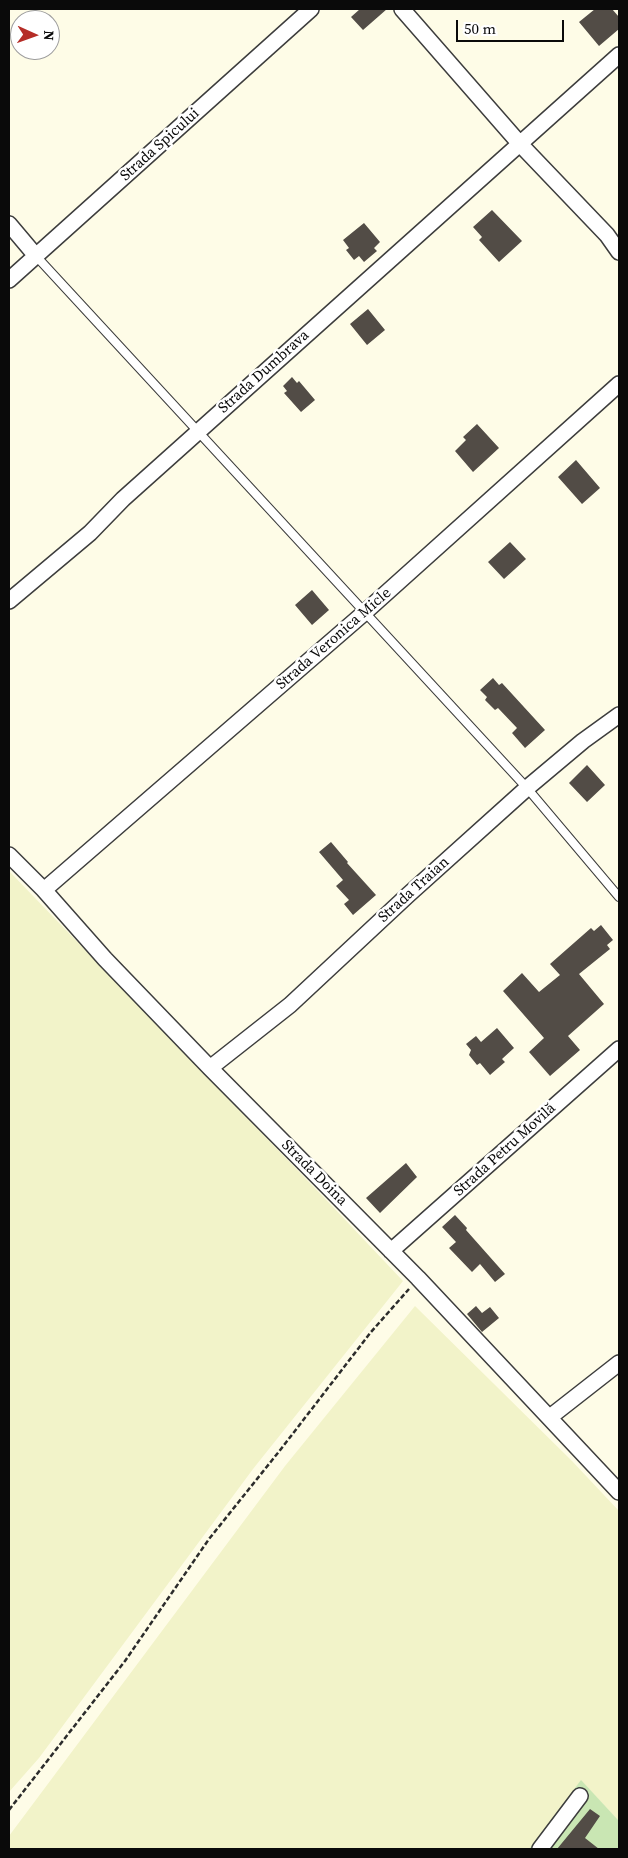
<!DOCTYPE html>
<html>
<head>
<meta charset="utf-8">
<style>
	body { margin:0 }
	#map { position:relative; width:628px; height:1858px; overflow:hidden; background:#fefce7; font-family:"Source Serif 4",serif }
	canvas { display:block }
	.frame { position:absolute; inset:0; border:10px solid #0a0a0a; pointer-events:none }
	.north { position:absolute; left:10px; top:10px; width:50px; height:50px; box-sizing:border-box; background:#fff; border:1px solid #9d9d9d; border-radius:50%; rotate:92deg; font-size:14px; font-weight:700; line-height:20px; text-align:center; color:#0a0a0a }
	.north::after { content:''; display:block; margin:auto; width:18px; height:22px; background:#b52d27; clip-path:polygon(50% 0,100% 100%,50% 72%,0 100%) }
	.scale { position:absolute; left:456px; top:20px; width:108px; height:22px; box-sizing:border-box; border:2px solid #0a0a0a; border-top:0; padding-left:6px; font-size:15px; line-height:18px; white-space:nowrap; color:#0a0a0a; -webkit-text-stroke:4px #fff; paint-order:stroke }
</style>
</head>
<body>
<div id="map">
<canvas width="628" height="1858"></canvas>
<div class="frame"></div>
<div class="north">N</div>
<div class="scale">50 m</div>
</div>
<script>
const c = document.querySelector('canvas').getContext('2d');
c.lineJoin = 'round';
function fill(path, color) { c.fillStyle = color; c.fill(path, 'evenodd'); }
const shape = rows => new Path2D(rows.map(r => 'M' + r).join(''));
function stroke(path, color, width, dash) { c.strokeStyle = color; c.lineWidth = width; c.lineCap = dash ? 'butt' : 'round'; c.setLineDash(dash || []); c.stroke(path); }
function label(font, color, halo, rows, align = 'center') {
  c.font = font + ' "Source Serif 4",serif'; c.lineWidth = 5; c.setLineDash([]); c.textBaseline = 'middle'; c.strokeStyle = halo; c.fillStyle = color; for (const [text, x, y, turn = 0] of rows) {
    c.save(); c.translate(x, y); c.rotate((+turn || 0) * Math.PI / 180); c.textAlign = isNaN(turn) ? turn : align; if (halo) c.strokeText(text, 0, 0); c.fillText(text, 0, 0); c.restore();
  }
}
fill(shape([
	[9,871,333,1207,403,1281,253,1469,39,1758,9,1792],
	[415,1306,572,1461,619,1511,619,1821,581,1781,529,1849,9,1849,9,1836,285,1466]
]), '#f2f3c9');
fill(shape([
	[581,1780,619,1821,619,1849,529,1849]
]), '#c9e6b3');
fill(shape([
	[360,9,387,9,363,30,351,17],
	[595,9,612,9,619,17,619,29,599,46,579,22],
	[492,210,522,241,499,262,479,240,482,237,473,227],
	[364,223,380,242,374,248,377,251,364,262,359,256,354,260,346,250,349,248,343,240],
	[368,309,385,330,367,345,350,324],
	[292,377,297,383,299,381,315,400,301,412,284,393,287,391,283,386],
	[477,424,499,448,473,472,455,451,466,440,463,437],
	[576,460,600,488,582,504,558,477],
	[510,542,526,559,504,579,488,562],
	[312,590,329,610,312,625,295,605],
	[493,678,499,685,502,683,545,730,525,748,512,733,517,728,498,708,495,710,485,700,487,697,480,690],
	[587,765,605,785,587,802,569,783],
	[331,842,348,862,347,863,376,895,353,915,344,904,349,900,336,886,343,880,319,852],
	[601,925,613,940,607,945,610,949,579,974,604,1004,568,1036,580,1050,550,1076,529,1052,544,1038,503,991,522,973,539,992,560,975,550,964,591,928,594,931],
	[497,1028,514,1048,502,1059,505,1062,490,1075,480,1063,477,1065,469,1055,471,1050,466,1044,476,1036,481,1042],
	[406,1163,417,1177,380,1213,366,1198],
	[455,1215,467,1228,466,1230,505,1274,495,1282,480,1264,472,1272,449,1248,456,1242,442,1227],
	[476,1306,482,1313,490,1307,499,1318,482,1332,467,1314],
	[590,1809,600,1816,585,1838,599,1849,557,1849]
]), '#524c46');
const lane = shape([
	[36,256,527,788,619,897]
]);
const street = shape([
	[402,9,520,144,607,235,619,252],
	[9,224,36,256],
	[9,280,311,9],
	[9,601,90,533,123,499,619,55],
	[9,855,44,890,105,959,210,1068,418,1278,619,1492],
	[44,890,364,613,619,384],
	[210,1068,290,1005,408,895,527,788,583,741,619,715],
	[391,1251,619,1049],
	[550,1417,619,1363],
	[540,1849,580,1796]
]);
stroke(lane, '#3d3d3d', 10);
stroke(street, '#3d3d3d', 18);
stroke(shape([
	[9,1810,125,1661,209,1539,281,1449,371,1332,409,1289]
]), '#2c2c2c', 2.5, [5, 2.5]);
stroke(lane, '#fff', 8);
stroke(street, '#fff', 15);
label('15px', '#0a0a0a', '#fff', [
	["Strada Spicului",160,145,-42],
	["Strada Dumbrava",264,372,-42],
	["Strada Veronica Micle",334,639,-41],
	["Strada Traian",414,890,-42],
	["Strada Petru Movilă",505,1150,-42],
	["Strada Doina",314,1173,45]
]);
</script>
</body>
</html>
